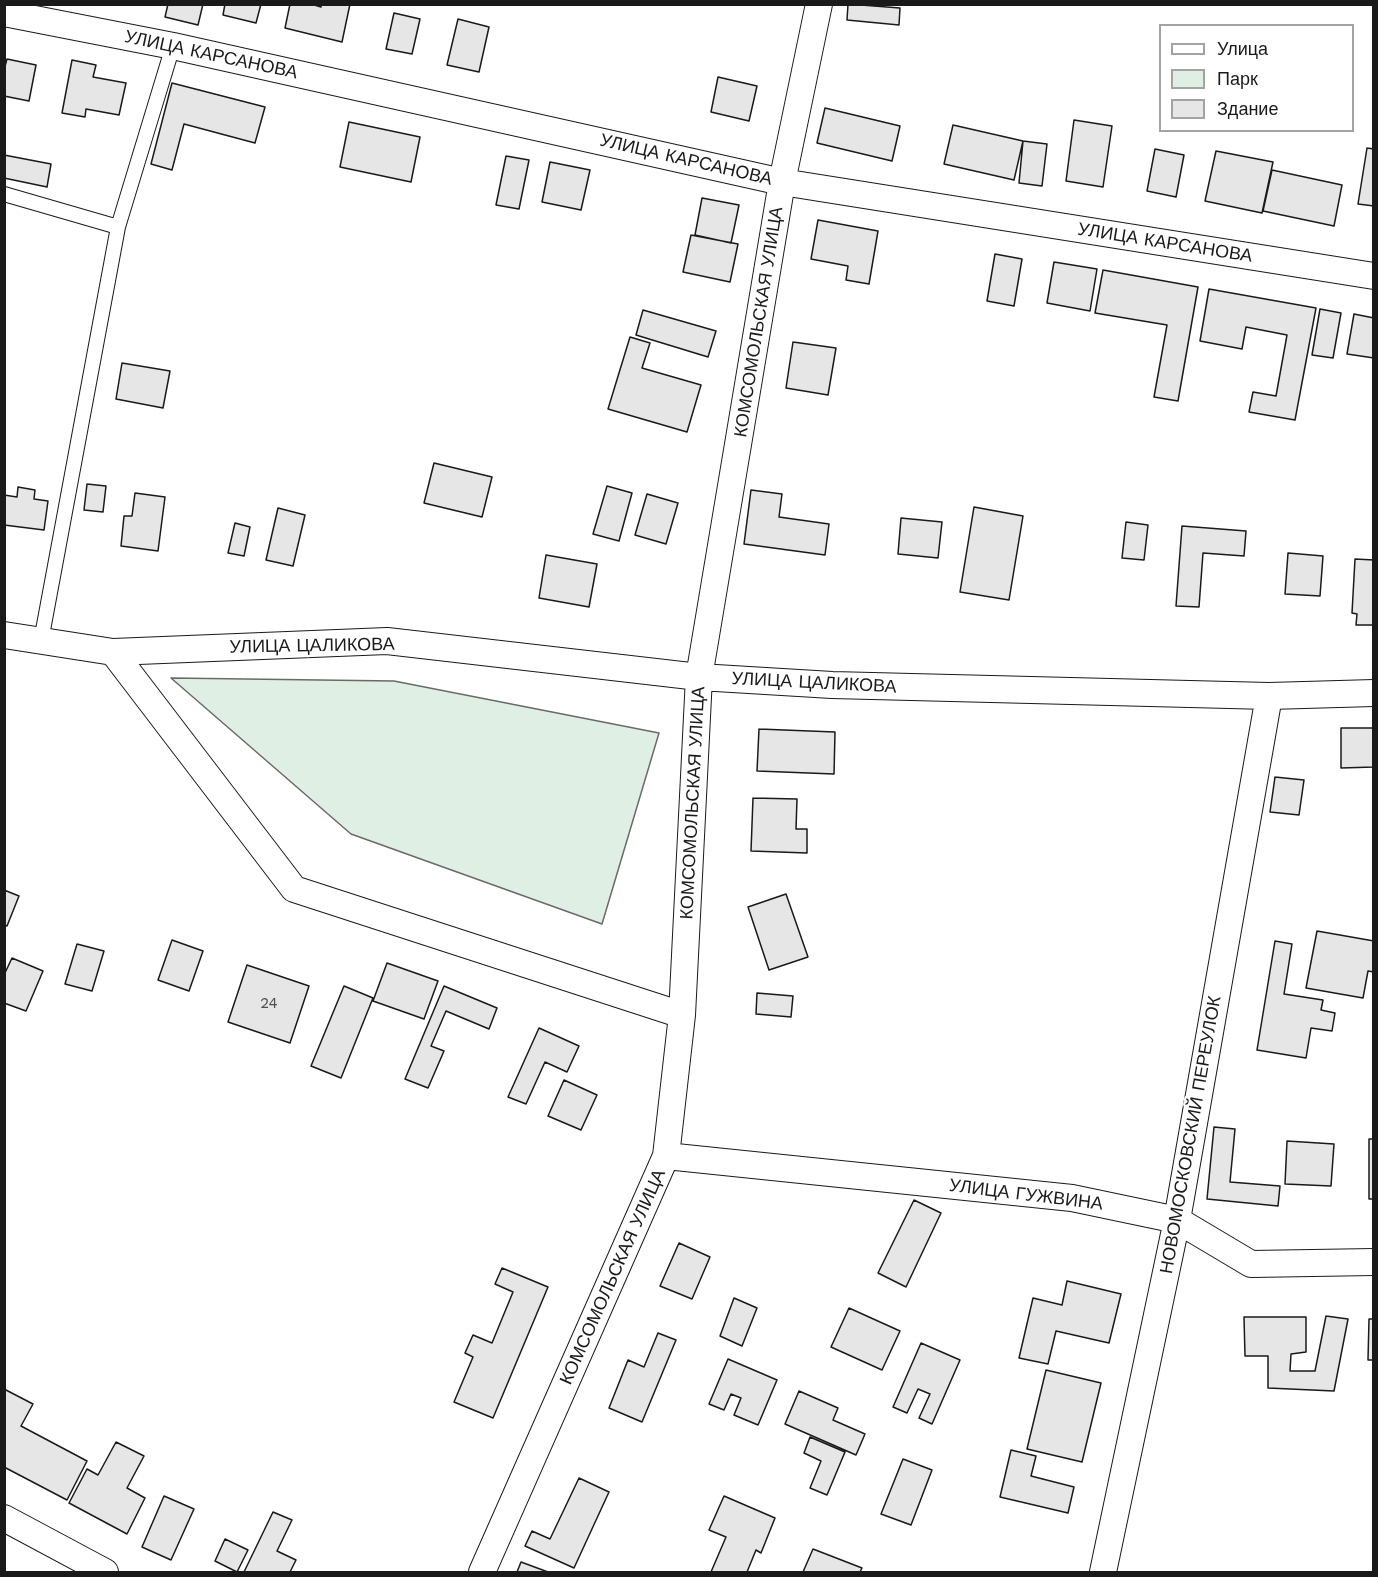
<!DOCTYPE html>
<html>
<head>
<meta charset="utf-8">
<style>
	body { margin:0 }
	#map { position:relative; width:1378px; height:1577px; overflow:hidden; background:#fff; font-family:"Work Sans",sans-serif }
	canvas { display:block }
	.frame { position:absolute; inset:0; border:6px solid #1a1a1a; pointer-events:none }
	.legend { position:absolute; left:1159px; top:24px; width:195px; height:108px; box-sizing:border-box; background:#fff; border:2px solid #a3a3a3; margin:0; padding:8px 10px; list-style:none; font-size:18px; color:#1a1a1a }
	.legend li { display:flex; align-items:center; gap:12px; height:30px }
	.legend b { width:30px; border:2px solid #a3a3a3 }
</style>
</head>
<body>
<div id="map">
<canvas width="1378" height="1577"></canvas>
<div class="frame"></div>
<ul class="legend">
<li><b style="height:8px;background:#fff"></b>Улица</li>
<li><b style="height:16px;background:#e0efe3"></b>Парк</li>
<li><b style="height:16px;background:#e6e6e6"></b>Здание</li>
</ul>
</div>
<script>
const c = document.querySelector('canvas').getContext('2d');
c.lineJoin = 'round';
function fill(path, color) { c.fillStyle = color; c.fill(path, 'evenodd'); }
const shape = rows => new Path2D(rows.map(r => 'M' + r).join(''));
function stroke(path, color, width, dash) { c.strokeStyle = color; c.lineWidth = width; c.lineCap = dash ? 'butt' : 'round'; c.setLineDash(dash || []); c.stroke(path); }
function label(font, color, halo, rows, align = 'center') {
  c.font = font + ' "Work Sans",sans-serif'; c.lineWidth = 4.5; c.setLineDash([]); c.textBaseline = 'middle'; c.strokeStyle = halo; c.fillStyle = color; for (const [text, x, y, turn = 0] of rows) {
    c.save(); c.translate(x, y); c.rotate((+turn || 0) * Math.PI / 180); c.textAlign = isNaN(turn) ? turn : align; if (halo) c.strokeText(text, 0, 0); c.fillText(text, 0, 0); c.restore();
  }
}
const green = shape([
	[171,678,394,681,659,733,602,924,351,834,171,678]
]);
fill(green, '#e0efe3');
stroke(green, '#6a6a6a', 1.5);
const building = shape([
	[168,4,203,4,198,25,165,17,168,4],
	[225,4,261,4,256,23,223,15,225,4],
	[290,4,311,4,321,7,321,4,350,4,342,42,285,28,290,4],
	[848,4,900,8,899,25,847,20,848,4],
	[394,13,420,19,412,54,386,49,394,13],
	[458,19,489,27,479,72,447,65,458,19],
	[7,59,36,65,29,101,4,96,4,70,7,59],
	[72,60,96,65,93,77,126,83,119,115,86,109,85,117,62,113,72,60],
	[718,77,757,86,749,121,711,112,718,77],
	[172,83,265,107,255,143,184,124,172,170,151,164,172,83],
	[825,108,900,126,892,161,817,143,825,108],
	[1074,120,1112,126,1103,187,1066,181,1074,120],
	[349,122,420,137,411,182,340,167,349,122],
	[953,125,1023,141,1014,180,944,164,953,125],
	[1023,141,1047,144,1042,186,1019,183,1023,141],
	[1367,148,1374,149,1374,206,1358,204,1367,148],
	[1155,149,1184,155,1176,197,1147,191,1155,149],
	[1216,151,1273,162,1262,213,1205,201,1216,151],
	[4,155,51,164,47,187,4,178,4,155],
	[506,156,529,160,519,209,496,205,506,156],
	[550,162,590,170,581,210,542,202,550,162],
	[1272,170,1342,185,1334,226,1263,211,1272,170],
	[702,198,739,205,731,243,695,235,702,198],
	[818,220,878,231,869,284,846,280,848,266,811,259,818,220],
	[691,235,738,244,730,282,683,272,691,235],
	[995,254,1022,259,1014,306,987,301,995,254],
	[1054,262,1097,269,1090,311,1047,303,1054,262],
	[1103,270,1198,287,1178,401,1154,397,1167,325,1095,313,1103,270],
	[1209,289,1316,308,1295,420,1249,412,1253,392,1276,396,1287,335,1246,327,1242,349,1200,341,1209,289],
	[1320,309,1341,313,1333,358,1312,355,1320,309],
	[643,310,716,331,708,357,636,335,643,310],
	[1354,314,1374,318,1374,358,1347,354,1354,314],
	[630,337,650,343,642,368,701,385,687,432,608,409,630,337],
	[793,342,836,348,828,395,786,388,793,342],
	[122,363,170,371,163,408,116,399,122,363],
	[434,463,492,477,482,517,424,503,434,463],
	[87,484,106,486,103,512,84,510,87,484],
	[607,486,632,493,619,541,593,534,607,486],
	[18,487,35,490,34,499,48,501,44,530,4,525,4,495,17,497,18,487],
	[751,490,782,494,779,517,829,524,825,555,744,544,751,490],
	[135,493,165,497,158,551,121,546,124,516,132,516,135,493],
	[647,494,678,503,666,544,635,535,647,494],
	[974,507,1023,516,1009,600,960,592,974,507],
	[278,508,305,515,293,566,266,560,278,508],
	[901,518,942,522,938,558,898,554,901,518],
	[1126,522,1148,525,1144,560,1122,558,1126,522],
	[235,523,250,527,244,556,228,553,235,523],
	[1182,526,1246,531,1244,556,1203,553,1199,607,1176,606,1182,526],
	[1288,553,1323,556,1320,596,1285,594,1288,553],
	[546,555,597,564,589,607,539,598,546,555],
	[1355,559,1374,560,1374,625,1356,625,1357,614,1352,613,1355,559],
	[1341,728,1374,728,1374,767,1341,768,1341,728],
	[759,729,835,732,834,774,757,771,759,729],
	[1275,777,1304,780,1299,815,1270,812,1275,777],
	[753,798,797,799,796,829,807,829,807,853,751,851,753,798],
	[4,890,19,896,7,926,4,925,4,890],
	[786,894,808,957,769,970,748,907,786,894],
	[1317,931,1374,941,1374,972,1368,971,1363,998,1306,988,1317,931],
	[172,940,203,951,189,991,158,980,172,940],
	[1275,941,1292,944,1284,994,1323,1000,1321,1010,1335,1013,1332,1031,1311,1028,1306,1058,1257,1050,1275,941],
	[77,944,104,951,92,991,65,984,77,944],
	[12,958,43,971,26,1011,4,1003,4,975,12,958],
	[387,963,438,981,424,1019,373,1001,387,963],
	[247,965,309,986,290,1043,228,1022,247,965],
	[344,986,373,998,341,1078,311,1066,344,986],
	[444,986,497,1008,489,1029,446,1011,431,1046,444,1051,428,1088,405,1079,444,986],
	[757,993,793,996,791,1017,756,1014,757,993],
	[539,1028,579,1046,567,1072,545,1062,526,1104,508,1097,539,1028],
	[564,1080,597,1095,581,1130,548,1116,564,1080],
	[1214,1127,1235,1129,1230,1182,1280,1186,1278,1206,1207,1199,1214,1127],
	[1369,1139,1374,1139,1374,1199,1369,1199,1369,1139],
	[1287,1141,1334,1144,1331,1186,1285,1184,1287,1141],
	[914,1200,941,1213,906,1287,878,1273,914,1200],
	[679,1243,710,1257,692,1299,660,1286,679,1243],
	[502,1268,548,1287,493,1418,454,1402,473,1357,465,1353,473,1335,492,1343,513,1292,495,1284,502,1268],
	[1067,1281,1121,1294,1109,1343,1056,1331,1048,1364,1019,1358,1033,1298,1062,1305,1067,1281],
	[734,1298,757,1308,742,1346,720,1336,734,1298],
	[849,1308,900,1331,882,1370,831,1347,849,1308],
	[1326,1316,1348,1319,1334,1391,1268,1388,1268,1356,1245,1356,1244,1317,1306,1317,1306,1352,1291,1354,1290,1371,1315,1371,1326,1316],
	[1369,1319,1374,1319,1374,1360,1368,1360,1369,1319],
	[658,1333,676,1340,642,1422,609,1408,628,1360,644,1367,658,1333],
	[921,1343,960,1360,932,1424,919,1418,930,1394,918,1389,907,1413,893,1407,921,1343],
	[728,1359,777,1380,758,1425,734,1415,741,1398,731,1394,724,1410,709,1404,728,1359],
	[1046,1370,1101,1383,1082,1462,1027,1449,1046,1370],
	[4,1389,33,1404,21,1426,87,1461,67,1500,4,1467,4,1389],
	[799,1391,838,1408,833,1420,865,1434,856,1455,785,1424,799,1391],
	[810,1437,845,1452,827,1495,810,1488,821,1461,804,1453,810,1437],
	[116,1442,144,1456,127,1488,145,1498,127,1534,69,1503,87,1469,98,1475,116,1442],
	[1011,1450,1036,1456,1031,1476,1074,1487,1068,1513,1000,1497,1011,1450],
	[903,1459,932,1470,911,1525,881,1514,903,1459],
	[579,1478,609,1492,574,1568,525,1546,532,1531,550,1539,579,1478],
	[164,1496,194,1509,171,1560,142,1547,164,1496],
	[724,1496,775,1518,761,1553,756,1550,747,1572,711,1572,726,1537,709,1530,724,1496],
	[273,1512,292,1520,277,1551,296,1560,290,1572,244,1572,273,1512],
	[225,1539,248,1550,237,1572,215,1561,225,1539],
	[813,1549,862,1568,860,1572,803,1572,813,1549],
	[521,1562,548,1572,517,1572,521,1562]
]);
fill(building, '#e6e6e6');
stroke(building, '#1a1a1a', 1.5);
const lane = shape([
	[4,194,118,227],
	[41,641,118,227,173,46]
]);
const street = shape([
	[4,13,173,46,782,182,1374,276],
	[4,635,113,652,387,641,699,677,832,685,1269,696,1374,693],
	[113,652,294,889,682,1015],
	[666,1156,1072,1198,1177,1220,1251,1264,1374,1262],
	[4,1518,105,1572],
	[482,1572,666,1156,682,1015,699,677,782,182,819,4],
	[1103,1572,1177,1220,1269,696]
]);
stroke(lane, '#1a1a1a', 16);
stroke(street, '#1a1a1a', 28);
stroke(lane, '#fff', 14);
stroke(street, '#fff', 26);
label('15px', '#4d4d4d', null, [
	["24",269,1004]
]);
label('18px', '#1a1a1a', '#fff', [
	["УЛИЦА КАРСАНОВА",211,55,12],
	["УЛИЦА КАРСАНОВА",686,160,13],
	["УЛИЦА КАРСАНОВА",1165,243,9],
	["КОМСОМОЛЬСКАЯ УЛИЦА",759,322,-81],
	["УЛИЦА ЦАЛИКОВА",312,646,-1],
	["УЛИЦА ЦАЛИКОВА",814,683,3],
	["КОМСОМОЛЬСКАЯ УЛИЦА",693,803,-87],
	["НОВОМОСКОВСКИЙ ПЕРЕУЛОК",1191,1135,-80],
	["УЛИЦА ГУЖВИНА",1026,1195,7],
	["КОМСОМОЛЬСКАЯ УЛИЦА",613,1277,-66]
]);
</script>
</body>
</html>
